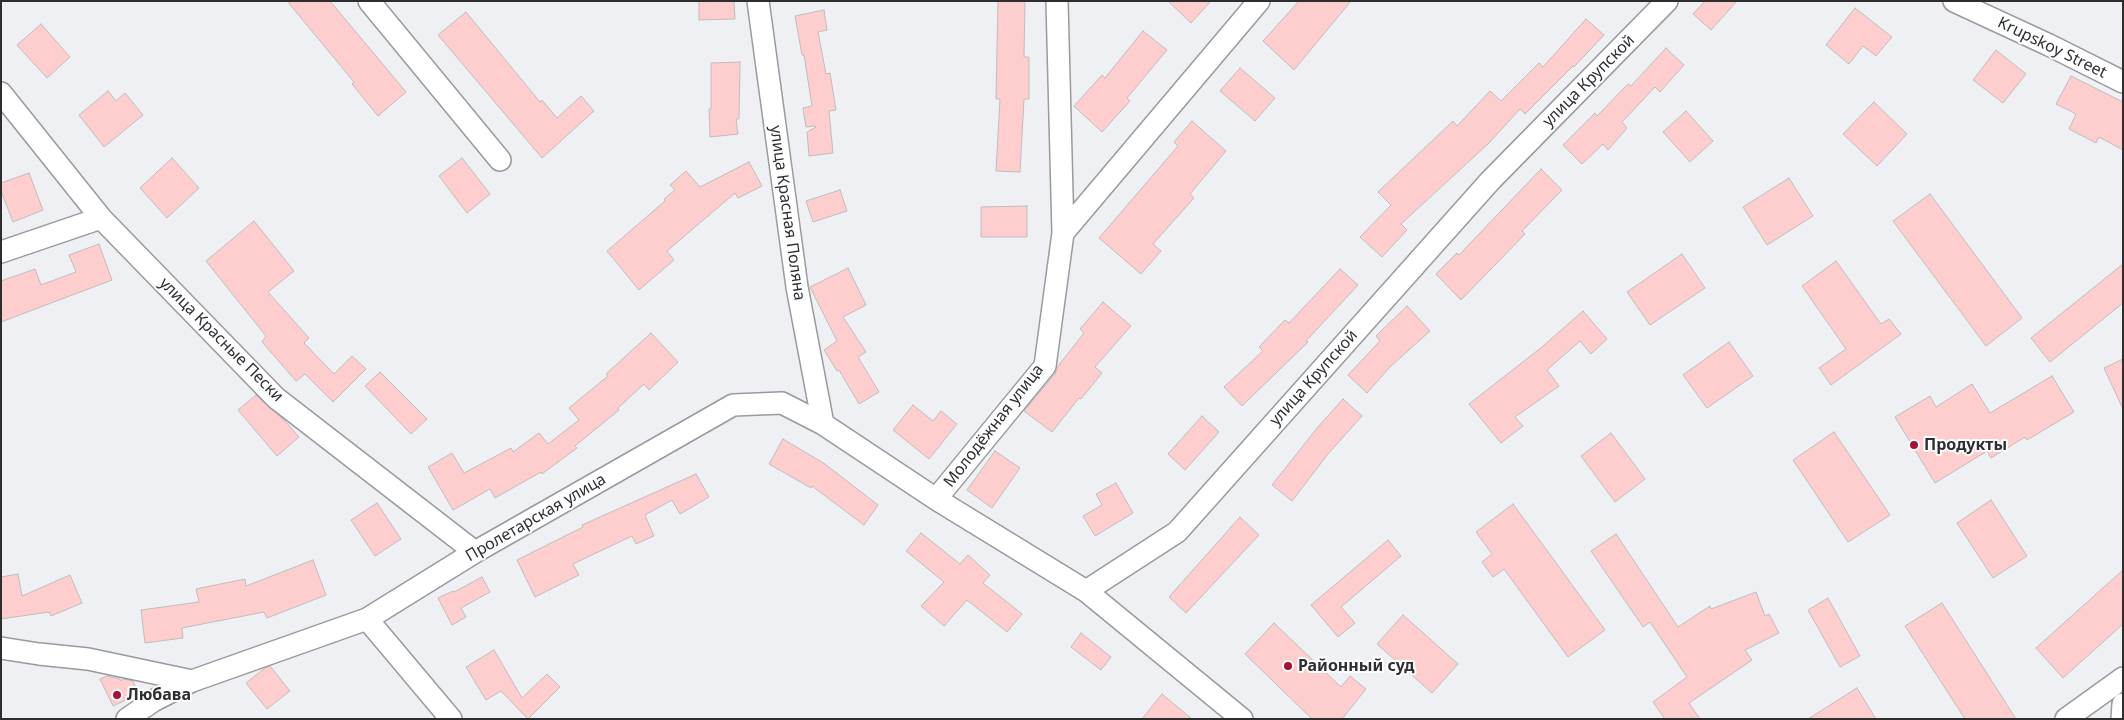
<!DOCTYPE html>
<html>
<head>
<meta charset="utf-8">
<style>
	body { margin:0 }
	#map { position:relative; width:2124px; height:720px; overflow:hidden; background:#eef0f3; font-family:"Noto Sans",sans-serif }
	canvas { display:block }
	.frame { position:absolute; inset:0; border:2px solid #2e2e2f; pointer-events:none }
</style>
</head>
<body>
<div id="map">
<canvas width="2124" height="720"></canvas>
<div class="frame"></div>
</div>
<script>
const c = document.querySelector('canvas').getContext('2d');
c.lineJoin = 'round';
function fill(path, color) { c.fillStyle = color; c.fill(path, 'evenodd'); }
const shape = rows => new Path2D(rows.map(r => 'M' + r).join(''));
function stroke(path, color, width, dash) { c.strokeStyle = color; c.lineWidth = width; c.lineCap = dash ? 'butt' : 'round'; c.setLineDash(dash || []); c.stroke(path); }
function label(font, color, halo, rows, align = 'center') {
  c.font = font + ' "Noto Sans",sans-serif'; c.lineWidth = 4; c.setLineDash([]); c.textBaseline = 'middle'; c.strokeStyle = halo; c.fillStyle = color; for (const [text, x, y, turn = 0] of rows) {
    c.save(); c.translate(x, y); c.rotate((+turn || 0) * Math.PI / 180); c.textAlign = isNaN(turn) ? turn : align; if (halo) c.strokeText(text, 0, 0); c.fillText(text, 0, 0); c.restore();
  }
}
const building = shape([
	[287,1,330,1,406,92,378,116,352,84,354,82,287,1],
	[699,1,734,1,735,19,699,20,699,1],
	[998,1,1025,1,1024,57,1029,57,1029,99,1024,99,1020,172,996,171,1000,99,996,99,998,1],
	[1168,1,1211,1,1191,23,1168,1],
	[1299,1,1351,1,1294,70,1263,41,1299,1],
	[1705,1,1737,1,1711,30,1693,14,1705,1],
	[1855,8,1892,37,1876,56,1863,46,1849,64,1826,45,1855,8],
	[824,10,827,30,818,32,826,74,830,73,836,110,829,111,833,153,809,156,807,132,816,127,815,126,806,127,803,108,812,106,804,55,802,55,795,16,824,10],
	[466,12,540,102,542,100,557,118,581,96,594,111,542,158,438,35,466,12],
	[1586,19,1604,35,1574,67,1573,66,1525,114,1520,109,1489,143,1401,224,1407,230,1382,257,1360,237,1391,205,1378,192,1453,121,1457,126,1490,91,1501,101,1539,63,1543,67,1586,19],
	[41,24,70,57,47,78,17,45,41,24],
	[1143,31,1167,50,1127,98,1130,101,1102,132,1074,106,1102,75,1105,78,1143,31],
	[1666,48,1684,65,1660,92,1655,87,1622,122,1627,128,1608,150,1603,144,1582,164,1563,145,1595,113,1597,116,1628,84,1631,86,1666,48],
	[1996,50,2026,74,2003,103,1973,80,1996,50],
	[740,62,739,119,736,119,738,134,710,137,709,109,711,109,711,63,740,62],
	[1240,68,1275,98,1255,121,1220,91,1240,68],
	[2071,76,2123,102,2123,150,2099,137,2096,143,2069,129,2076,114,2056,104,2071,76],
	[108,91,116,101,125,93,143,115,104,147,79,115,108,91],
	[1874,102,1907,134,1877,166,1843,134,1874,102],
	[1686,111,1713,141,1690,162,1663,132,1686,111],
	[1192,121,1226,151,1190,194,1194,198,1153,244,1161,251,1141,274,1099,238,1178,146,1174,142,1192,121],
	[172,158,199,188,167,218,140,188,172,158],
	[462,158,490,194,467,213,439,176,462,158],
	[749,162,762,186,738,198,735,193,667,251,674,260,639,290,607,251,665,201,664,199,675,190,670,185,686,171,700,187,749,162],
	[1541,169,1562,190,1522,231,1525,234,1461,300,1436,274,1457,253,1459,255,1541,169],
	[29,173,43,210,13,222,1,191,1,183,29,173],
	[1789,178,1813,216,1767,245,1743,207,1789,178],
	[840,190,847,211,813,222,806,201,840,190],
	[1930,194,2022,318,1986,346,1893,221,1930,194],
	[1027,206,1027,237,981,237,981,207,1027,206],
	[254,221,294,271,268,292,309,338,304,343,334,374,352,356,366,369,333,402,305,374,296,381,262,342,266,336,206,261,254,221],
	[99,244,112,280,1,322,1,281,35,269,41,285,76,272,69,255,99,244],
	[1682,254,1705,288,1650,325,1627,292,1682,254],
	[1836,261,1881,324,1889,319,1901,334,1831,385,1819,368,1846,349,1802,286,1836,261],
	[2123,264,2123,303,2050,362,2031,338,2123,264],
	[848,268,866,305,843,317,866,352,858,357,879,392,859,404,839,370,837,371,824,350,837,341,810,287,848,268],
	[1340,269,1358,285,1306,341,1308,342,1242,406,1224,387,1263,351,1259,347,1285,320,1289,323,1340,269],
	[1103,302,1131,326,1095,367,1102,373,1081,399,1079,398,1052,432,1024,411,1055,374,1058,366,1084,333,1080,329,1103,302],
	[1407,306,1430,331,1390,367,1367,393,1348,375,1380,341,1376,336,1407,306],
	[1583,311,1607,339,1591,354,1580,341,1547,370,1559,386,1515,417,1523,426,1501,443,1469,404,1542,347,1583,311],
	[651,333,678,362,649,390,644,384,618,408,619,410,575,446,577,448,542,474,541,472,495,498,490,489,453,510,428,467,452,453,464,473,511,448,513,452,539,433,548,444,579,420,569,408,608,376,606,374,651,333],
	[1729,342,1753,376,1707,408,1683,375,1729,342],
	[2123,359,2123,409,2104,368,2123,359],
	[380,372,427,419,411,434,365,386,380,372],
	[2052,376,2074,412,2027,440,2025,437,1991,458,1987,451,1935,483,1895,417,1930,396,1936,407,1972,384,1990,413,2052,376],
	[256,395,285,421,299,437,277,456,238,410,256,395],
	[1343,399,1362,416,1328,454,1292,501,1272,485,1318,427,1343,399],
	[913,405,933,421,941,411,957,424,929,459,893,430,913,405],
	[1202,416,1219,432,1185,470,1168,454,1202,416],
	[1834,432,1890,515,1848,542,1793,460,1834,432],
	[1611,433,1645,479,1615,502,1581,456,1611,433],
	[783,439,825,464,878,505,864,525,812,486,811,488,769,464,783,439],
	[995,451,1020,468,992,508,967,490,995,451],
	[696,474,709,497,680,514,672,500,645,515,654,536,636,544,632,536,573,564,579,575,535,597,517,560,583,527,582,525,696,474],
	[1116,483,1133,513,1095,536,1083,516,1102,505,1096,494,1116,483],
	[1991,500,2027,556,1993,578,1957,523,1991,500],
	[377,503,401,539,375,556,351,520,377,503],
	[1513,504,1605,630,1568,657,1504,569,1493,577,1482,562,1492,554,1476,532,1513,504],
	[1240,517,1259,535,1186,613,1169,597,1240,517],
	[921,533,960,564,968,555,990,575,983,583,1022,614,1007,632,967,600,944,626,921,606,944,582,906,551,921,533],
	[1616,534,1678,627,1710,606,1711,609,1756,592,1765,616,1769,614,1779,633,1745,650,1752,660,1689,703,1700,719,1665,719,1653,702,1687,677,1650,622,1643,627,1591,551,1616,534],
	[1388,540,1401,556,1341,607,1355,623,1338,637,1311,605,1388,540],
	[313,560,326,595,267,618,264,612,182,628,183,638,145,643,141,610,199,602,196,589,245,579,246,586,313,560],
	[2123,570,2123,624,2063,678,2036,648,2123,570],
	[18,574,22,596,70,575,82,603,51,616,49,612,1,619,1,577,18,574],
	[482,577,490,592,461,608,466,617,452,625,438,598,453,591,454,592,482,577],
	[1828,598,1860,656,1840,667,1808,610,1828,598],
	[1942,603,2016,719,1965,719,1905,626,1942,603],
	[1403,615,1458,664,1432,693,1377,644,1403,615],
	[1274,623,1341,687,1350,676,1366,689,1342,719,1312,719,1245,654,1274,623],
	[1081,633,1111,657,1101,670,1071,647,1081,633],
	[494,650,522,698,547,674,560,687,528,719,501,691,486,700,466,667,494,650],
	[270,666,290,691,267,709,246,683,265,668,270,666],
	[107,676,120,679,121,681,124,679,133,681,139,694,113,706,100,679,107,676],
	[1857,688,1876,719,1808,719,1857,688],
	[1162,694,1192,719,1142,719,1162,694]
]);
fill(building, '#fececf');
stroke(building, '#c0bcbc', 1);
const minor = shape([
	[369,1,500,160],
	[758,1,797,287,823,424],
	[1057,1,1063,233],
	[1954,1,2049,45,2123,82],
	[1,93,101,218,276,398,475,552],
	[1,252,101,218],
	[936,499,1045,366,1063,233,1259,1],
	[1086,591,1177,532,1490,181,1667,1],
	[367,619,451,719],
	[1,648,39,654,88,659,192,681],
	[127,719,153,701,192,681,367,619,475,552,733,405,782,403,823,424,936,499,1086,591,1242,719],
	[2066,719,2123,678],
	[2122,719,2123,704]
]);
stroke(minor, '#989a9d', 24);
stroke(minor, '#fff', 21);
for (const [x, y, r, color] of [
	[1914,445,5,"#a81034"],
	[1288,666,5,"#a81034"],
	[117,695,5,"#a81034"]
]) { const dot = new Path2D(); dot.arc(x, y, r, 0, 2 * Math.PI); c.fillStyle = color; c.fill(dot); stroke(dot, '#fdfeff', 2); }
label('16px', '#2e2e2f', '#fdfeff', [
	["Krupskoy Street",2052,48,26],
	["улица Крупской",1589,81,-45],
	["улица Красная Поляна",787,213,82],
	["улица Красные Пески",221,340,45],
	["улица Крупской",1314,378,-48],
	["Молодёжная улица",994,426,-52],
	["Пролетарская улица",536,518,-30]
]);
label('bold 16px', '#2e2e2f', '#fdfeff', [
	["Продукты",1924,445],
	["Районный суд",1298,666],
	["Любава",127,695]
], 'left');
</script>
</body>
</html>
